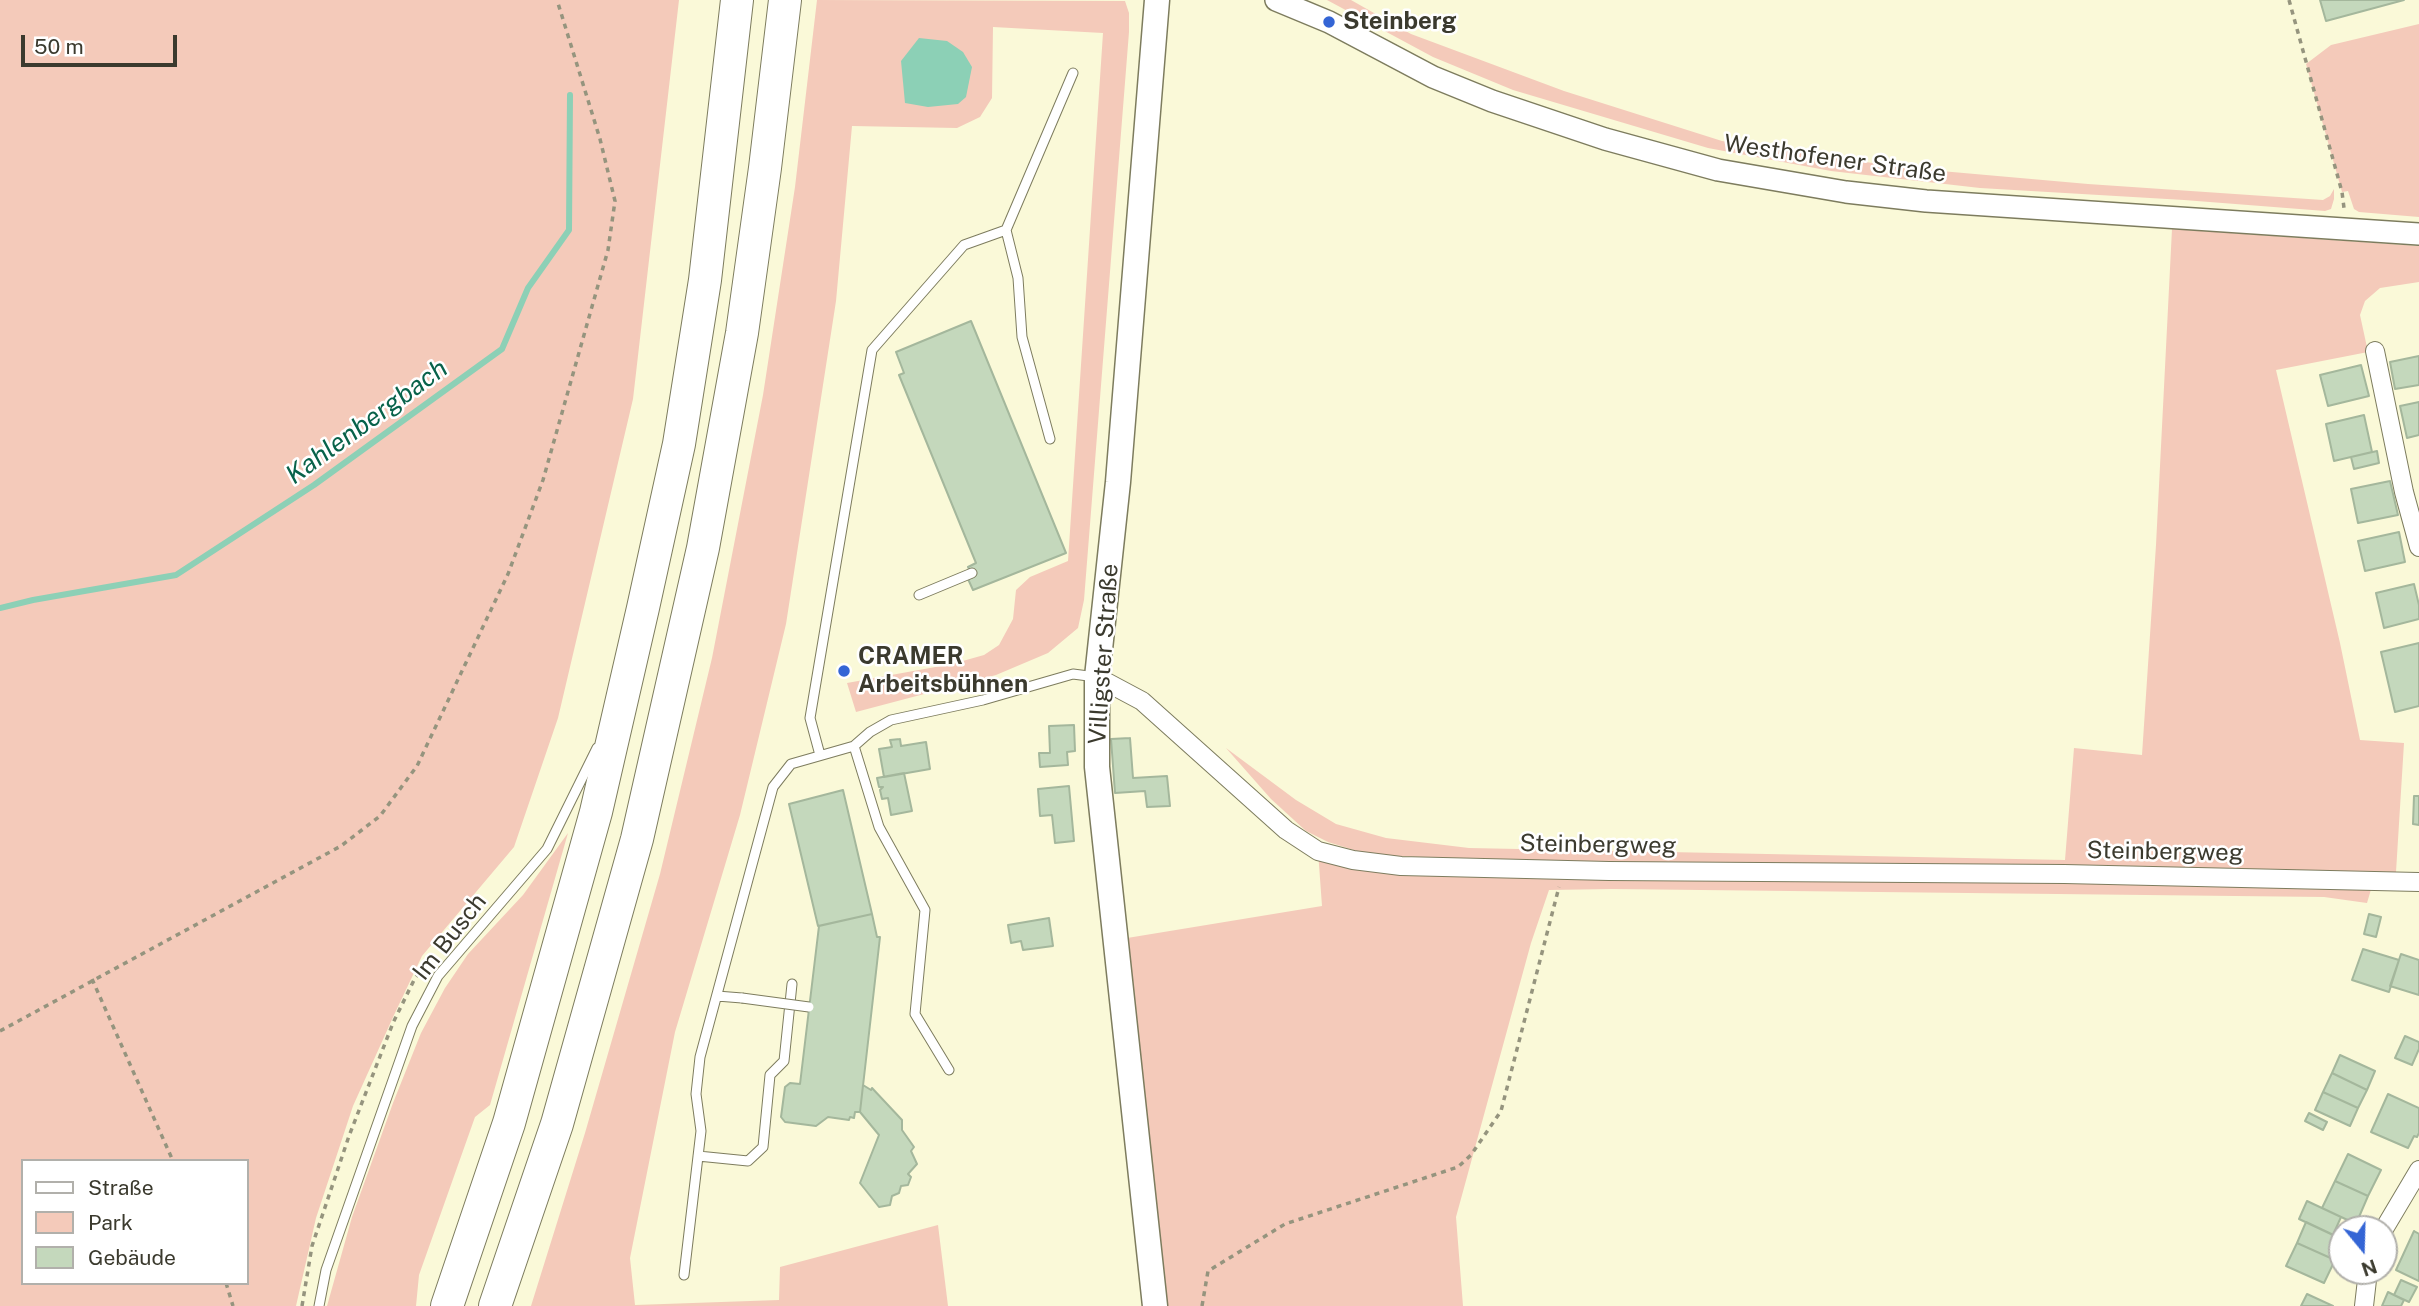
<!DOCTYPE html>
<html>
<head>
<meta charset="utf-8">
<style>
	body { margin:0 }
	#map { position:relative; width:2419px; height:1306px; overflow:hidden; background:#faf9d8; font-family:"Public Sans",sans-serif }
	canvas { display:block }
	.legend { position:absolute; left:21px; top:1159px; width:228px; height:126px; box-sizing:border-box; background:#fff; border:2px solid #b1b0ab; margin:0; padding:9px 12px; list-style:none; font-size:21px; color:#3b3a2e }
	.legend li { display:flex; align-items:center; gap:14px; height:35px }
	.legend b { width:35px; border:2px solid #b1b0ab }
	.north { position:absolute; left:2328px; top:1215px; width:70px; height:70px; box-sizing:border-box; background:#fff; border:2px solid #b1b0ab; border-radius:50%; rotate:161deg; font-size:19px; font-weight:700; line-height:28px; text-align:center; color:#3b3a2e }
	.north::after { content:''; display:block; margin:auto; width:24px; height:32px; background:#3465d5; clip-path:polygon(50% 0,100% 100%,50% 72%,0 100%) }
	.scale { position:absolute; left:21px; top:35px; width:156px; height:32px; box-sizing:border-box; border:4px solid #3b3a2e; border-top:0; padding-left:9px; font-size:21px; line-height:24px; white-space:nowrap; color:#3b3a2e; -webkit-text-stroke:5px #fff; paint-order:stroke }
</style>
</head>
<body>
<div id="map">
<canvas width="2419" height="1306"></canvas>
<ul class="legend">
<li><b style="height:9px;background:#fff"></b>Straße</li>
<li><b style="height:19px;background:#f4caba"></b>Park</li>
<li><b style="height:19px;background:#c4d8bc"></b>Gebäude</li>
</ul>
<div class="north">N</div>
<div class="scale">50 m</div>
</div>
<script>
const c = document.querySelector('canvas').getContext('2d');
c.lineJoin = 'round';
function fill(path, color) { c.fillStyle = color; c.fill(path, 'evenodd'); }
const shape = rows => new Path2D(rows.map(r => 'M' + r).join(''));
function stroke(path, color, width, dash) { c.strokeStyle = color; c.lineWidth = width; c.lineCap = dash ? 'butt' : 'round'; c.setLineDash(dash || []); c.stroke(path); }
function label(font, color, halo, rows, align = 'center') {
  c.font = font + ' "Public Sans",sans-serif'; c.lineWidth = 5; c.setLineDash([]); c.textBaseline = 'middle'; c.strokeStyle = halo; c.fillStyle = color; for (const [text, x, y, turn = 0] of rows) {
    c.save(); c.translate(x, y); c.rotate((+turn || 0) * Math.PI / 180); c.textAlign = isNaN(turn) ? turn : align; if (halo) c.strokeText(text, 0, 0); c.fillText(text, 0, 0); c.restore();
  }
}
fill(shape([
	[0,0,679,0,633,399,558,718,514,847,422,956,394,1015,353,1106,316,1218,296,1306,0,1306],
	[23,1161,247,1161,247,1283,23,1283],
	[817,0,1125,1,1129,13,1129,32,1084,600,1078,628,1048,653,996,675,856,712,847,683,952,664,984,655,999,645,1013,619,1016,590,1030,577,1068,561,1103,33,993,27,992,98,980,117,957,128,852,126,836,301,786,624,740,815,675,1032,630,1258,635,1305,779,1300,780,1267,938,1225,948,1306,531,1306,585,1133,660,874,712,658,763,395,795,187],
	[1327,0,1351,0,1411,34,1564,91,1722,141,1907,168,2088,184,2323,200,2330,196,2334,189,2334,199,2331,209,2325,211,2184,200,1980,188,1831,171,1708,148,1513,90,1433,57],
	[2419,24,2419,217,2359,212,2354,209,2348,191,2342,192,2306,64,2331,45],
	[2172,229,2419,246,2419,282,2380,288,2365,301,2360,315,2368,352,2276,370,2340,643,2360,740,2404,743,2396,872,1641,865,1392,856,1357,851,1328,842,1306,831,1271,799,1226,748,1296,800,1336,824,1386,838,1469,848,2065,860,2074,748,2142,755,2156,545],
	[568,833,490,1105,475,1117,419,1275,416,1306,327,1306,352,1217,393,1103,421,1033,445,988,468,954,523,895],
	[1318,851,1353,866,2372,886,2367,903,2324,897,1612,889,1549,890,1531,943,1456,1217,1463,1306,1164,1306,1115,940,1322,906]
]), '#f4caba');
fill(shape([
	[919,38,947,41,963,52,972,67,966,97,958,104,928,107,905,103,901,61]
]), '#8cd0b6');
stroke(shape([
	[0,608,33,600,176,575,314,485,502,349,528,288,569,230,570,95]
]), '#8cd0b6', 6);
const building = shape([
	[2320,0,2404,0,2326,21,2320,0],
	[971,321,1066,553,973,590,968,579,973,577,968,567,976,563,899,375,904,373,896,352,971,321],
	[2419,356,2419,385,2395,389,2390,362,2419,356],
	[2361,365,2369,396,2328,406,2320,375,2361,365],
	[2419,402,2419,435,2407,438,2400,406,2419,402],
	[2364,415,2372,452,2334,461,2326,424,2364,415],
	[2377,451,2379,463,2354,469,2351,457,2377,451],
	[2390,481,2398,515,2358,523,2351,489,2390,481],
	[2399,532,2405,562,2365,571,2358,541,2399,532],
	[2414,584,2419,605,2419,619,2384,628,2376,593,2414,584],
	[2419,643,2419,706,2395,712,2381,652,2419,643],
	[1074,725,1075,751,1067,752,1068,765,1040,767,1039,753,1050,753,1049,726,1074,725],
	[1130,738,1133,778,1167,776,1170,806,1147,807,1145,791,1115,793,1111,739,1130,738],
	[900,739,901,746,926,742,930,769,884,777,879,749,892,747,890,740,900,739],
	[904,773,912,811,891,815,888,798,882,799,880,790,883,787,879,787,877,778,904,773],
	[1069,786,1074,841,1055,843,1052,815,1040,816,1038,789,1069,786],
	[843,790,872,914,818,926,789,804,843,790],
	[2414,796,2419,796,2419,825,2413,824,2414,796],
	[872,914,877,937,880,937,860,1112,855,1112,854,1118,850,1117,849,1120,828,1117,816,1126,785,1122,781,1117,785,1087,790,1083,800,1084,819,926,872,914],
	[2369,914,2381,917,2376,937,2364,934,2369,914],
	[1049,918,1053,946,1023,950,1021,941,1011,943,1008,925,1049,918],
	[2363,949,2399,960,2389,992,2352,980,2363,949],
	[2401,954,2419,960,2419,995,2390,986,2401,954],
	[2405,1036,2419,1042,2419,1049,2412,1065,2395,1058,2405,1036],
	[2340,1055,2375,1071,2367,1090,2332,1073,2340,1055],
	[2332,1073,2367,1090,2358,1108,2323,1092,2332,1073],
	[863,1085,871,1090,872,1088,902,1120,902,1130,914,1147,911,1151,917,1164,908,1174,911,1177,908,1185,901,1186,899,1193,892,1196,890,1205,879,1207,860,1183,879,1135,860,1112,863,1085],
	[2323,1092,2358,1108,2350,1126,2315,1110,2323,1092],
	[2388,1094,2419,1108,2419,1133,2417,1137,2414,1136,2408,1148,2371,1132,2388,1094],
	[2309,1113,2327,1122,2323,1130,2305,1121,2309,1113],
	[2348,1154,2381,1170,2368,1196,2335,1181,2348,1154],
	[2335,1181,2368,1196,2356,1224,2322,1208,2335,1181],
	[2307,1201,2341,1217,2333,1235,2299,1219,2307,1201],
	[2306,1222,2342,1239,2342,1246,2335,1260,2297,1243,2306,1222],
	[2414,1231,2419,1234,2419,1281,2396,1270,2414,1231],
	[2297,1243,2335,1260,2324,1283,2286,1266,2297,1243],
	[2401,1280,2417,1287,2409,1302,2394,1295,2401,1280],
	[2388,1292,2404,1300,2401,1306,2382,1306,2388,1292],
	[2307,1294,2333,1306,2301,1306,2307,1294]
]);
fill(building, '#c4d8bc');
stroke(building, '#a4b79c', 2);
const service = shape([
	[1006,230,1018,278,1022,337,1050,439],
	[919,595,972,573],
	[854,746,879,827,925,910,915,1014,949,1070],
	[820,755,810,718,872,350,964,245,1006,230,1073,73],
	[717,996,742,998],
	[698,1156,748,1161,763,1147,770,1075,784,1061,792,984],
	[684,1275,701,1131,696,1094,700,1057,773,787,791,764,854,746,870,732,891,720,983,700,1073,674,1096,677],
	[319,1306,326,1270,412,1026,438,976,547,849,597,748]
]);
const minor = shape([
	[2375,351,2404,492,2419,547],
	[1097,677,1142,701,1286,830,1318,851,1353,860,1401,866,1609,871,2064,874,2419,882],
	[2384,1229,2419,1170],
	[2364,1306,2368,1271]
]);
const tertiary = shape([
	[1276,0,1329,22,1433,77,1492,101,1605,139,1718,170,1846,192,1926,201,2419,234]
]);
const secondary = shape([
	[1155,1306,1097,767,1097,677,1118,482,1157,0]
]);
const motorway = shape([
	[447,1306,509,1123,596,812,643,608,679,444,705,280,737,0],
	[495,1306,557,1124,637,839,703,548,742,333,765,168,785,0]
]);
stroke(service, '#7d7c5e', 11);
stroke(minor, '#7d7c5e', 20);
stroke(tertiary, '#7d7c5e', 24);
stroke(secondary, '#7d7c5e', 27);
stroke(motorway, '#7d7c5e', 34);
stroke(shape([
	[2289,0,2342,192,2344,208],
	[92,979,173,1161],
	[0,1031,341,846,380,816,417,766,508,574,543,480,608,250,615,201,600,139,557,0],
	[226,1283,233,1306],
	[302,1306,312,1246,349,1136,393,1023,415,978,424,967],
	[1202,1306,1208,1271,1285,1224,1458,1167,1471,1155,1501,1111,1559,887]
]), '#95947e', 3.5, [5, 5]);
stroke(service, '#fff', 9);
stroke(minor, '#fff', 18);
stroke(tertiary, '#fff', 21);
stroke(secondary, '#fff', 24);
stroke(motorway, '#fff', 32);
const serviceBridge = shape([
	[742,998,809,1007]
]);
stroke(serviceBridge, '#7d7c5e', 11, []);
stroke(serviceBridge, '#fff', 9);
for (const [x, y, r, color] of [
	[1329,22,7,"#3465d5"],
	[844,671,7,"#3465d5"]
]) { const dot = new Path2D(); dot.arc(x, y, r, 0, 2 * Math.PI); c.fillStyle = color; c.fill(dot); stroke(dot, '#fff', 2.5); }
label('bold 24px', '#3b3a2e', '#fff', [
	["Steinberg",1343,22],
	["CRAMER",858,657],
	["Arbeitsbühnen",858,685]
], 'left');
label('24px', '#3b3a2e', '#fff', [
	["Westhofener Straße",1835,159,8],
	["Villigster Straße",1104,654,-86],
	["Steinbergweg",1598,845,1],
	["Steinbergweg",2165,852,1],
	["Im Busch",450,937,-52]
]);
label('italic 26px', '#08624a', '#fff', [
	["Kahlenbergbach",367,422,-36]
]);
</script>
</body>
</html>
